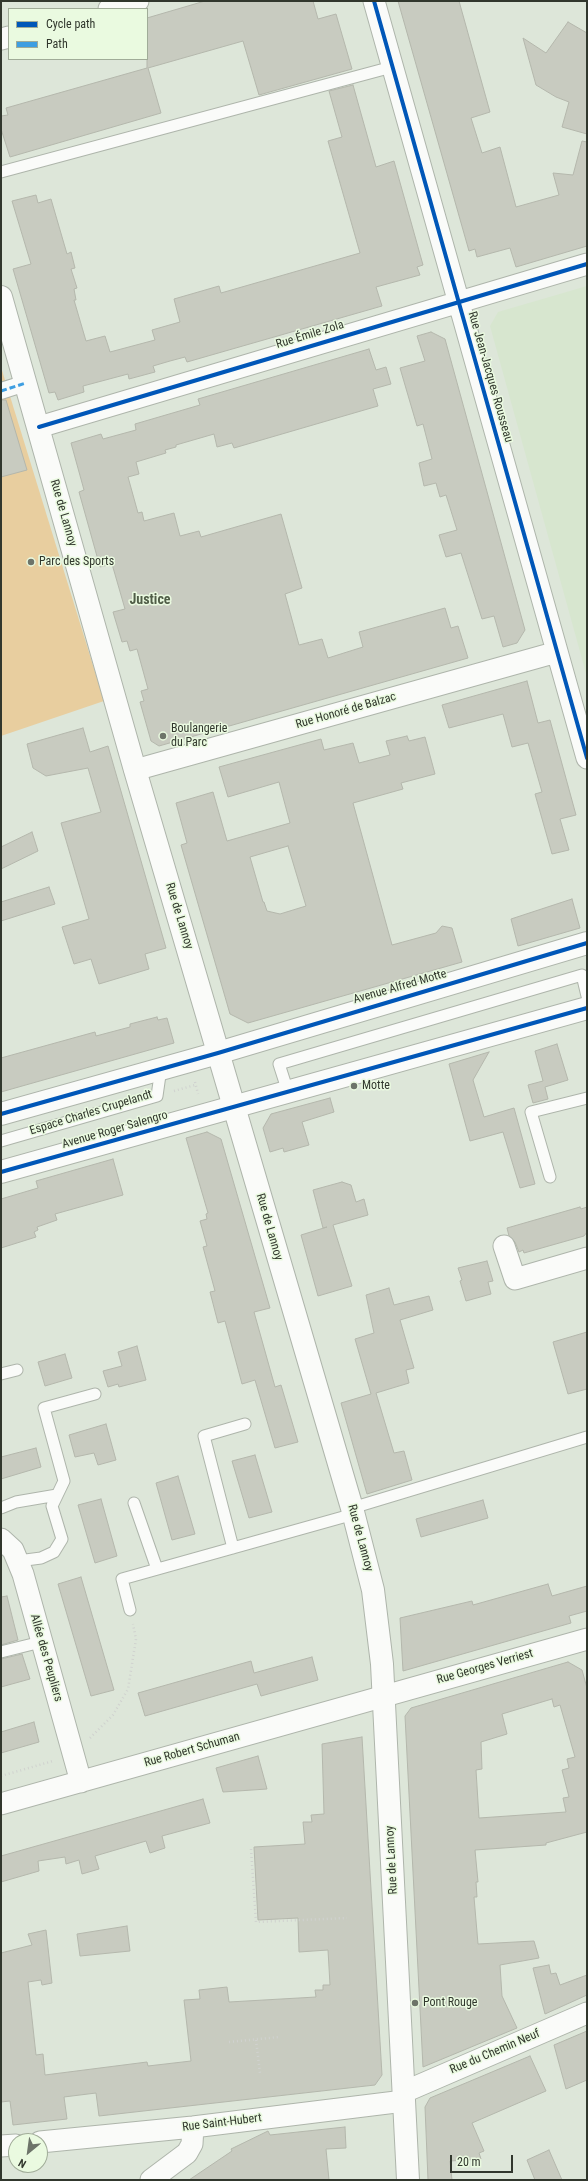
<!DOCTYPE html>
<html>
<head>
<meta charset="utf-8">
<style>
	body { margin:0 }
	#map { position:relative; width:588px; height:2181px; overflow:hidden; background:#dde6d9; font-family:"Roboto Condensed",sans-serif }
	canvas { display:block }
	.frame { position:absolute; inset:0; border:2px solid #31372d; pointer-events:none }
	.legend { position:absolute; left:8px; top:8px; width:140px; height:52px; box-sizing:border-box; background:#eafae0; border:1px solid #a0ac98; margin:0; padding:5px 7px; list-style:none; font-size:12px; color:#31372d }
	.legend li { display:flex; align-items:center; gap:8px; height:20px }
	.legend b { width:20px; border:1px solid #a0ac98 }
	.north { position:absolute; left:8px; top:2133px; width:40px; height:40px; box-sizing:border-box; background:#eafae0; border:1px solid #a0ac98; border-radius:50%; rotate:209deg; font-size:11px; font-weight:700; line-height:16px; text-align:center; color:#31372d }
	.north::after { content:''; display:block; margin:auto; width:14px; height:18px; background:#6d7469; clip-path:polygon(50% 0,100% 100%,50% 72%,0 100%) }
	.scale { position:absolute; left:450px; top:2155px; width:63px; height:18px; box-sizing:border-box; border:2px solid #31372d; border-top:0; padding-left:5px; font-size:12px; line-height:14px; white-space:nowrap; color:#31372d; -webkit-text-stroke:3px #eafae0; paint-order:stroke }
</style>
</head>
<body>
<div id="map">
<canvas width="588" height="2181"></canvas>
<div class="frame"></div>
<ul class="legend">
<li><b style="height:5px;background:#0057b8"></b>Cycle path</li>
<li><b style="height:5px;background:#3e9ee1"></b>Path</li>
</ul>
<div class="north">N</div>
<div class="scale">20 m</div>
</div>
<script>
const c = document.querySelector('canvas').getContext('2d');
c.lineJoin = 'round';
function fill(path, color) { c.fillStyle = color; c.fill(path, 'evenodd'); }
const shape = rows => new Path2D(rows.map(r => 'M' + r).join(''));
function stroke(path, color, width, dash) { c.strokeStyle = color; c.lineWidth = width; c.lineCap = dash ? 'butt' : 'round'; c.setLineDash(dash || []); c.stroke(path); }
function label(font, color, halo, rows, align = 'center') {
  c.font = font + ' "Roboto Condensed",sans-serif'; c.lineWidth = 3; c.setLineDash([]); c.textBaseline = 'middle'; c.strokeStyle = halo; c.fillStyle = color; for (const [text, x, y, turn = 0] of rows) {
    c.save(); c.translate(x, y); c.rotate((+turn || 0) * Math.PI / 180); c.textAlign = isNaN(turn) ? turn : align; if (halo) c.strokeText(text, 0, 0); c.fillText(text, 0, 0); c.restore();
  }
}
fill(shape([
	[587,286,587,677,490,326,498,312]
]), '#d7e6cf');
fill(shape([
	[1,367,104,701,1,736]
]), '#e8ce9f');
const building = shape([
	[205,1,313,1,318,19,336,14,352,69,259,95,243,41,148,68,161,113,10,157,1,129,1,116,8,115,6,108,147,68,147,18,205,1],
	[398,1,459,1,490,112,471,118,482,153,500,147,516,207,559,195,553,173,573,175,582,141,587,142,587,246,516,267,510,248,477,257,475,249,469,251,398,1],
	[568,22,587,33,587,134,562,127,569,102,556,97,536,85,523,38,546,53,568,22],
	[353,85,376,167,394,161,423,265,417,267,420,275,376,287,382,306,187,362,185,357,170,361,153,366,155,372,129,379,128,374,83,386,84,392,58,400,55,392,49,393,13,269,31,264,12,201,36,195,38,203,51,199,67,254,71,252,75,268,71,269,77,288,74,289,76,300,74,300,86,341,105,336,110,352,155,340,152,330,180,322,174,299,219,286,221,293,360,253,328,141,342,137,329,91,353,85],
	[431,332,445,339,525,630,517,643,503,647,494,616,482,619,461,553,446,557,439,535,457,530,446,495,440,497,436,483,424,486,419,463,432,459,423,424,417,426,400,368,425,361,417,336,431,332],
	[369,349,376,370,386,367,391,384,373,389,378,406,234,448,232,443,217,447,214,434,176,445,176,447,165,450,166,453,136,462,139,474,128,477,138,513,142,512,144,521,174,513,180,536,199,531,201,537,281,514,302,588,285,594,299,645,322,639,328,658,363,647,359,632,445,608,451,628,458,626,468,658,159,746,151,741,140,702,144,701,141,691,148,689,137,649,130,651,127,641,122,642,113,612,125,609,112,564,100,567,79,492,84,490,71,443,101,434,103,439,136,430,135,424,200,405,198,399,369,349],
	[1,400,6,400,27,470,1,477,1,400],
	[527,681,538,723,550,720,576,815,560,819,569,850,552,854,535,794,542,792,528,743,512,747,503,714,449,728,442,705,527,681],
	[83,728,90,752,108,746,166,948,145,954,149,969,99,984,91,959,74,964,62,927,89,919,61,823,101,812,88,768,46,776,33,768,27,744,83,728],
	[407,736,409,741,425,737,435,774,401,783,403,789,353,803,392,945,436,933,442,926,452,928,462,962,248,1023,230,1014,181,845,187,843,176,803,213,792,227,841,290,823,279,782,228,797,219,767,321,739,324,750,353,743,359,763,390,755,386,741,407,736],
	[288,846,306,906,280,914,267,911,264,902,263,902,250,857,288,846],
	[32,832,38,851,1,869,1,847,32,832],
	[49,887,55,904,1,921,1,902,49,887],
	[572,899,580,928,518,946,511,919,572,899],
	[157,1017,158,1020,167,1018,174,1043,1,1092,1,1058,95,1032,96,1036,130,1027,130,1024,157,1017],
	[557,1044,568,1080,545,1087,548,1099,533,1103,528,1085,543,1081,535,1051,557,1044],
	[489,1052,473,1080,484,1117,514,1108,535,1184,520,1188,503,1132,470,1141,449,1064,489,1052],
	[330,1098,334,1112,302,1122,309,1145,284,1152,283,1148,270,1152,263,1128,271,1114,330,1098],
	[207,1132,221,1139,270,1308,254,1312,275,1387,281,1385,298,1442,275,1448,255,1380,242,1384,225,1321,218,1323,210,1292,215,1291,203,1247,207,1246,200,1221,207,1219,206,1214,208,1213,186,1138,207,1132],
	[113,1159,123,1195,55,1214,57,1220,37,1227,38,1230,34,1232,36,1237,1,1248,1,1199,38,1188,36,1181,113,1159],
	[342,1182,351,1185,356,1202,364,1199,368,1215,333,1225,352,1286,318,1296,301,1235,327,1227,323,1228,313,1190,342,1182],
	[580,1207,581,1209,587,1207,587,1232,584,1236,524,1253,523,1250,519,1252,515,1242,509,1236,507,1228,580,1207],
	[487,1261,493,1281,488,1282,491,1294,466,1301,460,1281,462,1280,458,1268,487,1261],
	[389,1288,394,1305,429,1296,433,1310,400,1320,414,1368,406,1370,409,1383,376,1393,394,1453,404,1451,412,1480,367,1494,341,1403,371,1394,355,1339,374,1333,366,1295,389,1288],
	[587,1332,587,1389,568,1394,553,1342,587,1332],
	[137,1346,146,1380,119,1387,118,1384,108,1387,103,1371,122,1366,118,1352,137,1346],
	[65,1354,72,1378,45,1386,38,1362,65,1354],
	[106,1424,116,1460,98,1465,94,1453,75,1457,69,1435,106,1424],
	[36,1448,41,1467,1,1479,1,1457,36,1448],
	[255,1455,272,1512,249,1518,232,1461,255,1455],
	[178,1476,195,1534,172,1540,156,1483,178,1476],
	[101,1499,117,1556,95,1563,78,1505,101,1499],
	[483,1500,488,1518,421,1537,416,1519,483,1500],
	[81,1577,114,1690,91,1696,58,1584,81,1577],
	[548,1584,552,1596,587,1586,587,1611,569,1616,571,1623,403,1671,400,1618,472,1601,473,1605,548,1584],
	[7,1596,18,1640,1,1645,1,1597,7,1596],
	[22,1654,30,1679,1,1687,1,1659,22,1654],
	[312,1657,318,1680,261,1696,257,1684,145,1716,138,1693,251,1661,254,1673,312,1657],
	[568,1662,582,1670,587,1688,587,1832,546,1843,546,1845,475,1850,478,1882,476,1882,477,1897,474,1897,478,1944,534,1941,539,1958,500,1965,502,1996,517,2028,423,2067,405,1716,411,1708,568,1662],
	[552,1699,554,1707,560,1705,575,1757,567,1759,569,1768,562,1770,569,1797,563,1798,566,1812,479,1818,476,1770,482,1769,481,1742,507,1734,502,1714,552,1699],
	[34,1722,39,1742,1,1753,1,1732,34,1722],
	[362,1737,382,2075,375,2085,99,2116,96,2093,64,2097,67,2119,13,2125,10,2101,1,2102,1,1953,32,1945,28,1934,46,1930,52,1983,42,1985,41,1980,28,1982,36,2055,43,2054,45,2075,147,2062,148,2066,191,2061,184,2000,200,1999,199,1990,227,1987,229,2002,316,1997,315,1990,323,1990,323,1985,330,1985,328,1950,299,1952,298,1918,258,1920,254,1847,305,1844,303,1822,312,1822,311,1815,324,1814,322,1744,362,1737],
	[258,1756,267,1789,223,1792,216,1768,258,1756],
	[203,1799,210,1823,162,1836,165,1848,150,1853,146,1841,95,1856,99,1869,82,1874,79,1860,66,1864,65,1857,38,1861,39,1871,1,1882,1,1856,203,1799],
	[127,1926,130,1951,80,1956,77,1934,127,1926],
	[549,1965,551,1974,556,1973,560,1985,587,1975,587,1995,545,2014,533,1968,549,1965],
	[587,2031,587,2080,566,2089,554,2045,587,2031],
	[530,2056,546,2091,472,2123,484,2151,479,2153,481,2159,450,2161,452,2180,428,2180,425,2107,430,2098,530,2056],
	[345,2127,346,2148,326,2149,329,2180,189,2180,232,2151,231,2149,268,2131,270,2135,345,2127],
	[549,2150,562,2180,535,2180,527,2160,549,2150]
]);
fill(building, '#c8cbc0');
stroke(building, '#b4b7ac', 1);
const service = shape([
	[1,172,392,67],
	[288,1092,279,1064,582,975,587,996],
	[1,1141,157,1096,161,1068],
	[550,1177,531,1112,587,1098],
	[1,1374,17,1370],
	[134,1503,157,1569],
	[1,1508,16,1502,57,1495],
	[352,1508,587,1437],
	[233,1548,204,1436,245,1424],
	[18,1561,41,1558,54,1552,62,1539,52,1506,64,1481,44,1408,95,1394],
	[130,1610,122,1579,354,1514],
	[1,1652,41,1642]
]);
const pedestrian = shape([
	[1,391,26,383]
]);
const minor = shape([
	[374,1,587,758],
	[109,9,138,1],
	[1,39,9,37],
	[39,427,587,264],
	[135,770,557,652],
	[504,1246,515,1279,587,1258],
	[1,1539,13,1550,23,1574,81,1782],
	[1,1804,587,1639],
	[404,2092,587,2013],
	[40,2142,193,2127,404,2101],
	[1,2146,16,2145],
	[151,2180,187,2153,192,2144,193,2127]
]);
const secondary = shape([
	[1,297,135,770,352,1508,373,1590,382,1664,408,2180]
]);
const primary = shape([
	[1,1114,218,1053,587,943],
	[1,1172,587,1008]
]);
stroke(service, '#aeb5ab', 13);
stroke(pedestrian, '#aeb5ab', 18);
stroke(minor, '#aeb5ab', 23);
stroke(secondary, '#aeb5ab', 24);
stroke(primary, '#aeb5ab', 24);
stroke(shape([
	[195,1082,198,1094],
	[174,1091,195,1085],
	[90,1738,113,1715,128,1689,136,1639,133,1624],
	[1,1776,53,1761],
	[251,1849,256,1922,347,1918],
	[256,2040,260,2073],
	[229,2042,279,2037]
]), '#d0d2cf', 2.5, [1, 3]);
stroke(service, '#fafbf9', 11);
stroke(pedestrian, '#fafbf9', 16);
stroke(minor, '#fafbf9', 21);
stroke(secondary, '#fafbf9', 22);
stroke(primary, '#fafbf9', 22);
stroke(shape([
	[1,391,26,383]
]), '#3e9ee1', 3, [6, 3]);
stroke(shape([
	[374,1,587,758],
	[39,427,587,264],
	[1,1114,218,1053,587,943],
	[1,1172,587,1008]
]), '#0057b8', 4);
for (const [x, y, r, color] of [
	[31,562,4,"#6d7469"],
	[163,736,4,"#6d7469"],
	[354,1086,4,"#6d7469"],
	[415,2003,4,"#6d7469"]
]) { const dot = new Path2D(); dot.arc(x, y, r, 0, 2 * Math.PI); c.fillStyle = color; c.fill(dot); stroke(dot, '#eafae0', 1.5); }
label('12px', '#31372d', '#eafae0', [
	["Rue Émile Zola",310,335,-17],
	["Rue Jean-Jacques Rousseau",490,377,74],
	["Rue de Lannoy",63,513,74],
	["Rue Honoré de Balzac",346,711,-16],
	["Rue de Lannoy",179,916,73],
	["Avenue Alfred Motte",400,987,-16],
	["Espace Charles Crupelandt",91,1113,-17],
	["Avenue Roger Salengro",115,1130,-16],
	["Rue de Lannoy",269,1227,74],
	["Rue de Lannoy",360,1538,75],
	["Allée des Peupliers",46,1658,74],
	["Rue Georges Verriest",485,1667,-16],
	["Rue Robert Schuman",192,1750,-16],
	["Rue de Lannoy",392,1860,-93],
	["Rue du Chemin Neuf",495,2052,-23],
	["Rue Saint-Hubert",222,2123,-7]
]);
label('12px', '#31372d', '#eafae0', [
	["Parc des Sports",39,562],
	["Boulangerie",171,729],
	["du Parc",171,743],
	["Motte",362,1086],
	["Pont Rouge",423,2003]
], 'left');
label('bold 14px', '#505d47', '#eafae0', [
	["Justice",150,600]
]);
</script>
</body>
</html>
